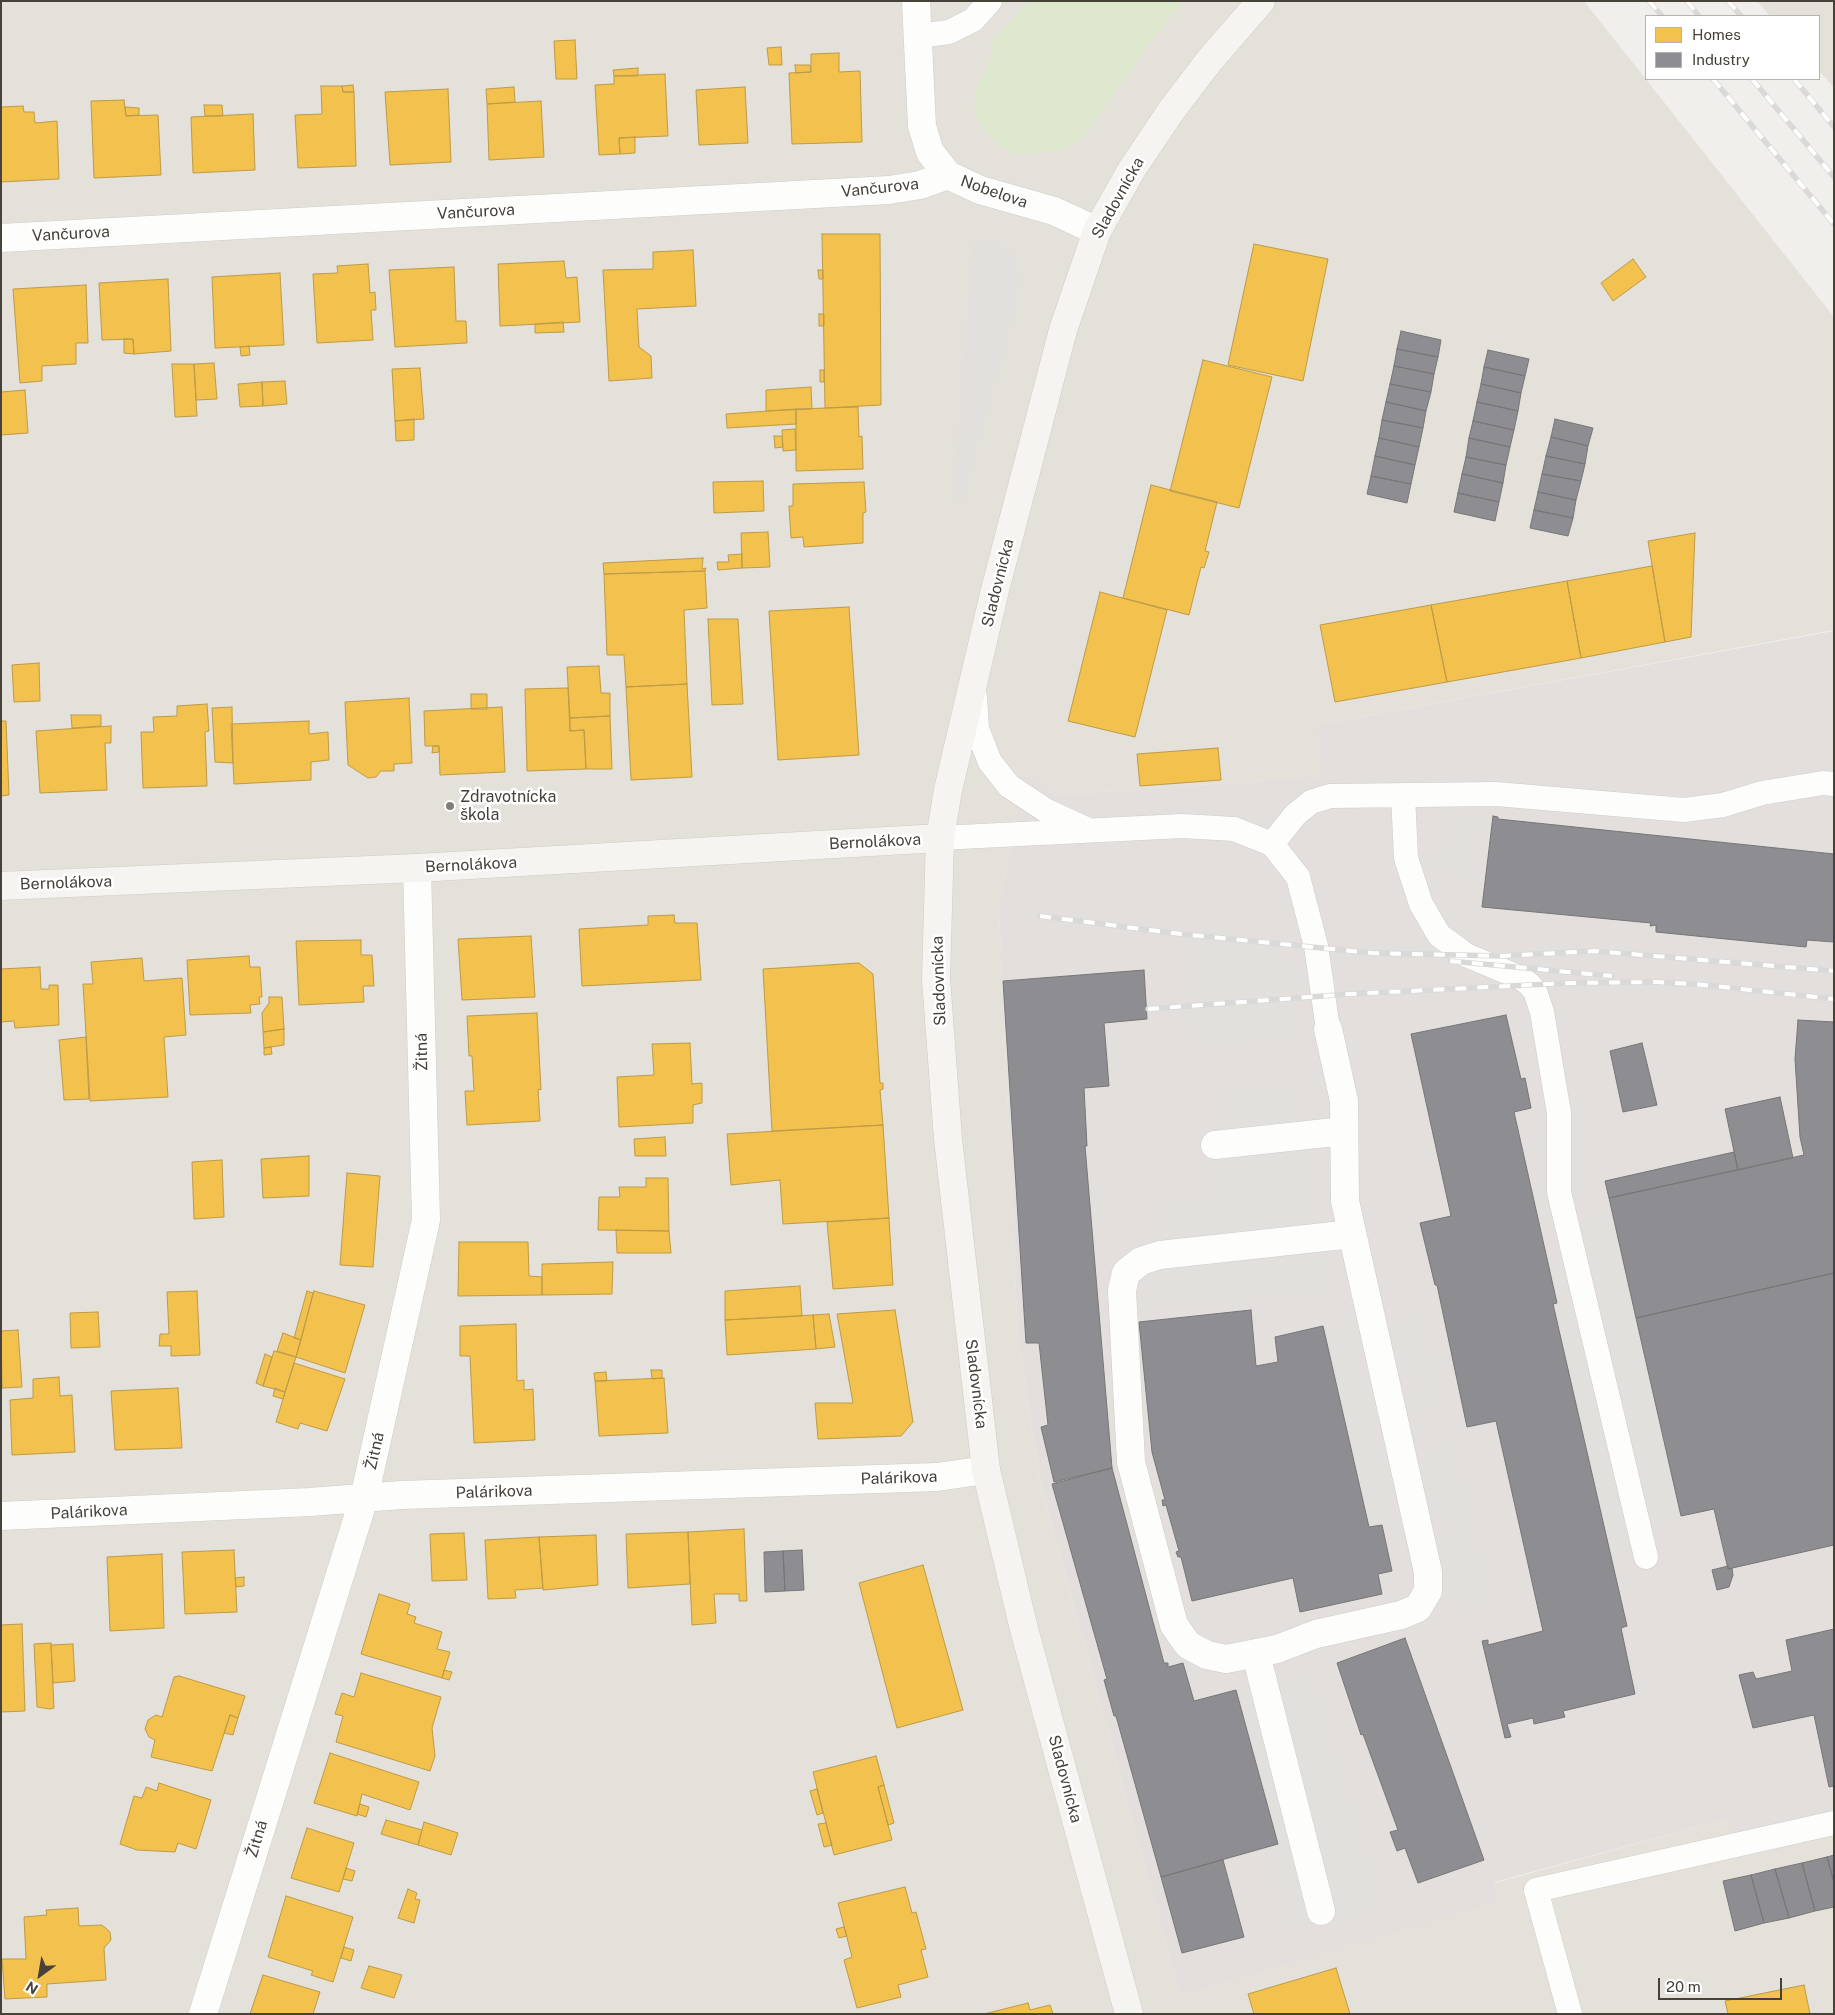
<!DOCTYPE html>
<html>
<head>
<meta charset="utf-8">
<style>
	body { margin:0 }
	#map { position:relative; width:1835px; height:2015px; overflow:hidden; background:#f1efec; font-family:"Public Sans",sans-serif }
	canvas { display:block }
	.frame { position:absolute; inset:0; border:2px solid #464139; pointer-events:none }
	.legend { position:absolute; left:1645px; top:15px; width:175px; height:65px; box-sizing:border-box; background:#fff; border:1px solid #b5b3b0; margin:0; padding:6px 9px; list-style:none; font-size:15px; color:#464139 }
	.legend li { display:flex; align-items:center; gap:10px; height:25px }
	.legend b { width:25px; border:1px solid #b5b3b0 }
	.north { position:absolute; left:15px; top:1950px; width:50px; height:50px; -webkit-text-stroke:4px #fff; paint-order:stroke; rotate:212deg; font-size:14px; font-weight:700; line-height:20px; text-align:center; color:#464139 }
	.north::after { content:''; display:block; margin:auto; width:18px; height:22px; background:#464139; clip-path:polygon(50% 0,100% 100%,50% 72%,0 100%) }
	.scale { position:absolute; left:1658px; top:1978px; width:124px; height:22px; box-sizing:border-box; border:2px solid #464139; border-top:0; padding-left:6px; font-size:15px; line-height:18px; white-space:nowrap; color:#464139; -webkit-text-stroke:4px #fff; paint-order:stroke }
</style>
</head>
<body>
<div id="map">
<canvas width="1835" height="2015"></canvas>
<div class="frame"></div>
<ul class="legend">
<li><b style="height:14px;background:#f2c14e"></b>Homes</li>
<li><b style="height:14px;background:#8d8d92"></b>Industry</li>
</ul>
<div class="north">N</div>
<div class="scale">20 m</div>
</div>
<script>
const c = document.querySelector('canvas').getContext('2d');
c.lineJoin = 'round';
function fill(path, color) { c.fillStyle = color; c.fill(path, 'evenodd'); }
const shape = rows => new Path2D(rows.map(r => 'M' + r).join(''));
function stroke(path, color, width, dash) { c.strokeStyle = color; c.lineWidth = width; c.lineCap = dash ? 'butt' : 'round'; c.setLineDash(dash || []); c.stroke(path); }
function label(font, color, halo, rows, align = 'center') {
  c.font = font + ' "Public Sans",sans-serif'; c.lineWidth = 5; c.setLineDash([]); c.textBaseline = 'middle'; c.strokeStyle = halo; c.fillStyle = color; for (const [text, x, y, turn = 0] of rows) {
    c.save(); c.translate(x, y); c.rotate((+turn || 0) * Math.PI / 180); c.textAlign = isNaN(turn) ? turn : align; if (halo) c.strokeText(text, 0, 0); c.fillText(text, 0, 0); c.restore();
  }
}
fill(shape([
	[1,1,1584,1,1834,317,1834,630,1316,725,1323,776,1061,795,1024,774,999,909,1018,1339,1040,1483,1180,1996,1498,1900,1495,1883,1725,1819,1754,1853,1834,1835,1834,2014,1,2014],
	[1757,1,1834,1,1834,88,1819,71,1819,16,1770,16]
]), '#e4e1da');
fill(shape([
	[1834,631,1834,1835,1753,1853,1725,1819,1495,1882,1498,1901,1180,1996,1040,1482,1018,1339,999,909,1024,773,1061,795,1322,776,1316,725]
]), '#e2dfdc');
fill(shape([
	[1029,1,1183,1,1147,47,1090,129,1077,142,1061,151,1017,154,1001,147,988,135,977,121,974,106,976,89,992,56,990,44]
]), '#dee8cf');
fill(shape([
	[973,239,1000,243,1014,257,1019,276,1014,314,962,501,952,500],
	[1441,813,1475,816,1471,874,1436,871],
	[1194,944,1281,945,1287,1040,1196,1042],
	[1294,1088,1305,1189,1210,1196,1203,1128,1222,1125,1220,1093],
	[1305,1196,1308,1260,1324,1260,1325,1291,1164,1305,1158,1204],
	[1610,1217,1677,1513,1651,1519,1584,1223],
	[1574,1308,1630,1551,1613,1554,1558,1310],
	[1417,1317,1440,1405,1413,1412,1391,1323],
	[1351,1331,1395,1522,1369,1527,1326,1337],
	[1449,1443,1487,1607,1462,1613,1422,1450],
	[1308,1675,1377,1908,1289,1930,1266,1851,1281,1846,1241,1690]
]), '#e2e0dd');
const homes = shape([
	[575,40,577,79,556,79,554,41,575,40],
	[781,47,782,65,769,65,767,48,781,47],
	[839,53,839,72,860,71,862,142,792,144,789,73,811,72,811,54,839,53],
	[795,65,810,65,811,72,796,73,795,65],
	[638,68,638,76,614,76,613,70,638,68],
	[665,74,668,136,619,138,620,154,599,155,595,85,614,84,614,76,665,74],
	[353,85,354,92,343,92,342,86,353,85],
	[321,86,342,86,343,92,354,92,356,166,298,168,295,115,322,114,321,86],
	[514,87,515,102,487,104,486,89,514,87],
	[745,87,748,143,699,145,696,90,745,87],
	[448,89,451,162,390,165,385,92,448,89],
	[124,100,126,116,158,115,161,175,94,178,91,101,124,100],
	[541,101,544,157,489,160,487,104,541,101],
	[204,105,222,105,223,116,205,116,204,105],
	[23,106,24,112,34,112,35,123,57,121,59,179,1,182,1,107,23,106],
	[125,107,139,108,139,115,126,116,125,107],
	[253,114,255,170,193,173,191,117,253,114],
	[635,137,635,153,620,154,619,138,635,137],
	[822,234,880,234,881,405,825,408,822,234],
	[1254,244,1328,259,1303,381,1228,365,1254,244],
	[693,250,696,306,637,309,639,347,651,356,652,378,609,381,603,270,653,269,653,252,693,250],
	[1633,259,1646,277,1613,301,1601,283,1633,259],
	[564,261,566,278,577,277,580,322,500,326,498,264,564,261],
	[368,264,370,293,375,292,376,310,371,310,373,340,317,343,313,274,338,273,337,266,368,264],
	[454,267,456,321,466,321,467,343,395,347,389,270,454,267],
	[818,270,823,270,823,279,819,279,818,270],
	[280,273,284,345,215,348,212,277,280,273],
	[168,279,171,351,134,354,133,339,102,340,99,283,168,279],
	[86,285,88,343,76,343,76,364,42,366,42,381,20,383,13,289,86,285],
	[819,314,824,314,824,326,819,326,819,314],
	[563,322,564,332,535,333,535,324,563,322],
	[124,339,133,339,134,354,124,353,124,339],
	[249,346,250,355,241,356,240,347,249,346],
	[1203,360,1272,377,1239,508,1170,491,1203,360],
	[214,363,217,399,196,400,194,364,214,363],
	[172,364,194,364,197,416,175,417,172,364],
	[420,368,424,419,395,421,392,369,420,368],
	[820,370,824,370,824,382,820,382,820,370],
	[285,381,287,404,263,406,262,382,285,381],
	[262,382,263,406,240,407,238,384,262,382],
	[811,387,812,409,766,411,766,390,811,387],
	[25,390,28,433,1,435,1,392,25,390],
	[858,407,859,437,862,436,863,469,796,471,796,409,858,407],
	[796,409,796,424,727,428,726,414,796,409],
	[414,419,414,440,396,441,395,421,414,419],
	[795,429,796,450,783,451,782,430,795,429],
	[774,436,782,436,783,447,775,448,774,436],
	[763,481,764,511,714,513,713,482,763,481],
	[864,482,866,512,863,513,863,543,804,547,803,537,791,538,789,506,793,506,793,484,864,482],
	[1151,485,1217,502,1205,551,1209,552,1204,568,1201,567,1189,615,1123,598,1151,485],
	[768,532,770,567,742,568,741,533,768,532],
	[1695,533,1691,637,1665,642,1648,541,1695,533],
	[742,554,742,568,718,570,717,562,729,562,728,555,742,554],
	[703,558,702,569,706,568,705,571,604,574,603,563,703,558],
	[1652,566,1665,642,1581,658,1567,581,1652,566],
	[705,571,707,608,684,610,687,684,626,687,624,655,607,655,604,574,705,571],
	[1567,581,1581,658,1447,682,1431,605,1567,581],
	[1100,592,1167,610,1135,737,1068,721,1100,592],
	[1431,605,1447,682,1335,702,1320,625,1431,605],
	[849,607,859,755,778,760,769,611,849,607],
	[708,619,738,619,743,704,712,705,708,619],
	[39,663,40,701,14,702,12,665,39,663],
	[599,666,601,693,610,693,610,716,570,718,567,667,599,666],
	[687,684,692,777,631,780,626,687,687,684],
	[568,688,570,731,584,730,586,769,527,771,525,689,568,688],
	[471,694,487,694,487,709,471,709,471,694],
	[409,698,412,763,394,764,394,771,381,771,376,777,368,778,348,765,345,702,409,698],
	[207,704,209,731,205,732,207,786,143,788,141,732,154,732,153,717,177,716,177,706,207,704],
	[232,707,233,763,215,762,212,708,232,707],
	[502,707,505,772,440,775,439,746,425,746,424,711,502,707],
	[71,715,101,715,101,726,72,728,71,715],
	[610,716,612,769,586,769,584,730,570,731,570,718,610,716],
	[1,721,6,721,9,795,1,796,1,721],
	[309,721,309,734,328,732,329,760,311,762,311,780,234,784,231,724,309,721],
	[111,726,111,743,105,743,107,790,40,793,36,731,111,726],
	[433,746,439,746,439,752,432,753,433,746],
	[1218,748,1221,780,1140,786,1137,754,1218,748],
	[674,915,675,923,697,923,701,980,582,986,579,929,648,925,648,916,674,915],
	[531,936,535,997,462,1000,458,939,531,936],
	[361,940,361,955,372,955,374,986,363,986,364,1002,299,1005,296,941,361,940],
	[249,956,250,967,260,967,262,997,259,997,260,1004,250,1005,251,1013,190,1015,187,960,249,956],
	[142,958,144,981,182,978,186,1035,164,1037,168,1097,90,1101,83,984,93,984,91,962,142,958],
	[859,963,873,974,880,1083,883,1083,883,1089,880,1090,883,1125,772,1131,763,969,859,963],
	[40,967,41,989,49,989,49,985,58,985,59,1025,15,1028,14,1021,1,1022,1,969,40,967],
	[269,997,282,997,284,1029,263,1032,262,1013,269,1003,269,997],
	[537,1013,541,1090,538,1089,540,1121,467,1125,465,1091,474,1091,472,1056,469,1056,467,1016,537,1013],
	[284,1029,284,1045,264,1048,263,1032,284,1029],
	[86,1037,89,1099,64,1100,59,1040,86,1037],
	[690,1043,692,1084,702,1083,702,1103,693,1105,693,1123,619,1127,617,1077,654,1075,652,1044,690,1043],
	[271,1047,272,1054,264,1055,264,1048,271,1047],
	[883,1125,889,1218,783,1224,780,1180,731,1185,727,1134,883,1125],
	[665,1137,666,1156,635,1156,634,1139,665,1137],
	[309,1156,309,1196,263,1198,261,1159,309,1156],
	[222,1160,224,1217,194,1219,192,1162,222,1160],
	[347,1173,380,1176,373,1267,340,1265,347,1173],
	[646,1178,668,1178,669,1231,598,1230,599,1197,620,1197,619,1187,646,1187,646,1178],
	[889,1218,893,1285,833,1289,827,1222,889,1218],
	[616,1230,669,1231,671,1253,617,1253,616,1230],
	[459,1242,528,1242,529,1276,542,1277,542,1295,458,1296,459,1242],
	[613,1262,612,1294,542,1295,542,1264,613,1262],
	[800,1286,802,1316,725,1320,725,1291,800,1286],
	[197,1291,200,1355,171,1356,171,1346,159,1346,160,1334,169,1334,167,1292,197,1291],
	[307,1291,313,1293,301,1340,294,1338,307,1291],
	[314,1291,365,1305,345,1373,296,1357,314,1291],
	[895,1310,913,1422,901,1436,818,1439,815,1403,853,1403,837,1314,895,1310],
	[98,1312,100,1347,71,1348,70,1313,98,1312],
	[829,1314,835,1347,816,1349,813,1315,829,1314],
	[813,1315,816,1349,727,1355,725,1320,813,1315],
	[516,1324,517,1381,524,1380,524,1390,533,1389,535,1440,474,1443,470,1356,460,1356,460,1326,516,1324],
	[18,1330,22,1387,2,1388,1,1331,18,1330],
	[283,1333,301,1340,296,1357,277,1351,283,1333],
	[274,1351,296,1357,285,1392,263,1386,274,1351],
	[265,1354,272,1357,263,1386,256,1383,265,1354],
	[294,1363,345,1379,327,1431,300,1423,298,1429,276,1422,294,1363],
	[651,1370,662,1370,662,1378,652,1379,651,1370],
	[606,1372,607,1381,595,1381,594,1373,606,1372],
	[59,1377,60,1396,72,1395,75,1452,12,1455,10,1400,33,1398,33,1379,59,1377],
	[664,1378,668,1433,599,1436,595,1381,664,1378],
	[178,1388,182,1448,115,1450,111,1391,178,1388],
	[275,1388,285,1392,283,1399,273,1396,275,1388],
	[744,1529,747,1601,739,1601,739,1594,714,1594,716,1623,692,1625,688,1532,744,1529],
	[688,1532,690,1584,628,1588,626,1534,688,1532],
	[464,1533,467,1580,432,1581,430,1534,464,1533],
	[596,1535,598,1585,543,1590,539,1537,596,1535],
	[539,1537,543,1588,515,1590,516,1598,488,1599,485,1540,539,1537],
	[234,1550,237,1612,185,1614,182,1552,234,1550],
	[162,1554,164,1628,110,1631,107,1557,162,1554],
	[923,1565,963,1710,897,1728,859,1583,923,1565],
	[244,1577,244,1586,236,1587,235,1578,244,1577],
	[379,1594,410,1604,407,1614,416,1617,414,1623,442,1632,437,1649,450,1652,442,1678,361,1654,379,1594],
	[22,1624,25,1711,1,1712,1,1625,22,1624],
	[51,1643,54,1708,50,1709,37,1707,34,1644,51,1643],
	[73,1644,75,1681,53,1683,51,1645,73,1644],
	[444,1670,452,1672,449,1680,442,1678,444,1670],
	[361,1673,441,1697,432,1728,435,1756,430,1771,336,1742,343,1716,335,1714,342,1693,354,1697,361,1673],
	[179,1676,245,1696,238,1718,230,1715,212,1771,151,1757,155,1740,149,1737,145,1729,148,1720,156,1715,162,1717,174,1677,179,1676],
	[230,1715,238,1718,233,1735,224,1733,230,1715],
	[330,1753,419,1782,410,1810,362,1794,357,1816,314,1803,330,1753],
	[876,1756,884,1785,878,1787,892,1840,834,1855,813,1772,876,1756],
	[159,1783,211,1800,196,1849,178,1843,175,1852,137,1850,120,1844,134,1796,142,1798,146,1787,157,1791,159,1783],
	[884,1785,894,1823,888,1825,878,1787,884,1785],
	[817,1789,823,1813,817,1815,810,1791,817,1789],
	[360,1804,369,1807,366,1817,357,1814,360,1804],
	[386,1820,422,1830,418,1845,381,1834,386,1820],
	[424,1822,458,1833,451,1855,418,1845,424,1822],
	[826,1823,832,1845,824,1847,818,1824,826,1823],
	[307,1828,354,1843,339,1892,291,1878,307,1828],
	[346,1868,355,1871,352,1881,343,1879,346,1868],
	[905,1887,912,1913,916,1912,926,1949,921,1950,928,1977,898,1985,901,1997,857,2008,844,1960,852,1957,838,1903,905,1887],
	[408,1889,417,1893,415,1899,420,1900,414,1923,398,1918,408,1889],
	[286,1896,353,1917,333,1982,311,1975,313,1971,268,1957,286,1896],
	[78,1908,79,1926,102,1925,110,1932,111,1940,104,1948,106,1980,47,1984,47,1997,5,1999,2,1959,26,1959,24,1917,47,1915,46,1910,78,1908],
	[844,1927,847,1936,839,1938,836,1929,844,1927],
	[344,1947,354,1950,351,1961,341,1958,344,1947],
	[369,1966,402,1975,394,1998,361,1988,369,1966],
	[1336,1968,1350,2014,1254,2014,1248,1994,1336,1968],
	[263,1975,320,1992,313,2014,250,2014,263,1975],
	[1804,1985,1810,2014,1728,2014,1725,2001,1804,1985],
	[1028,2003,1030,2010,1050,2005,1053,2014,984,2014,1028,2003]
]);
fill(homes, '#f2c14e');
stroke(homes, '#be9b48', 1);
const industry = shape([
	[1401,331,1441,340,1438,357,1397,349,1401,331],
	[1397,349,1438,357,1434,374,1394,366,1397,349],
	[1488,350,1529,359,1525,376,1484,367,1488,350],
	[1394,366,1434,374,1431,392,1390,384,1394,366],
	[1484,367,1525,376,1521,393,1481,384,1484,367],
	[1390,384,1431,392,1426,411,1386,402,1390,384],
	[1481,384,1521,393,1518,411,1477,402,1481,384],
	[1386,402,1426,411,1423,428,1382,420,1386,402],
	[1477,402,1518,411,1514,430,1473,421,1477,402],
	[1555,419,1593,428,1588,446,1551,437,1555,419],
	[1382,420,1423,428,1419,447,1379,438,1382,420],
	[1473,421,1514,430,1510,447,1469,438,1473,421],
	[1551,437,1588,446,1585,464,1546,456,1551,437],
	[1379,438,1419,447,1415,465,1375,456,1379,438],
	[1469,438,1510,447,1506,465,1466,457,1469,438],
	[1375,456,1415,465,1411,484,1371,476,1375,456],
	[1546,456,1585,464,1581,481,1542,474,1546,456],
	[1466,457,1506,465,1503,483,1462,474,1466,457],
	[1462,474,1503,483,1499,502,1458,493,1462,474],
	[1542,474,1581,481,1576,500,1538,492,1542,474],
	[1371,476,1411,484,1407,503,1367,494,1371,476],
	[1538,492,1576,500,1573,518,1534,510,1538,492],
	[1458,493,1499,502,1495,521,1454,512,1458,493],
	[1534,510,1573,518,1568,536,1530,528,1534,510],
	[1493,816,1498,817,1498,819,1834,854,1834,942,1807,940,1806,947,1656,932,1656,925,1650,926,1651,923,1482,907,1493,816],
	[1144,970,1147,1019,1104,1023,1109,1086,1084,1088,1087,1146,1085,1146,1112,1468,1054,1482,1041,1427,1048,1425,1039,1343,1026,1343,1003,981,1144,970],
	[1506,1015,1521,1079,1525,1078,1531,1108,1514,1112,1557,1303,1553,1304,1627,1626,1621,1628,1635,1694,1563,1711,1565,1717,1534,1724,1533,1718,1507,1724,1511,1737,1505,1738,1482,1641,1488,1640,1488,1645,1543,1631,1496,1421,1467,1427,1437,1285,1435,1285,1420,1223,1451,1216,1411,1034,1506,1015],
	[1798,1020,1834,1022,1834,1273,1636,1318,1609,1198,1804,1155,1800,1137,1795,1059,1798,1020],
	[1642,1043,1657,1105,1623,1112,1610,1051,1642,1043],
	[1780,1097,1793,1158,1738,1170,1725,1109,1780,1097],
	[1734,1152,1738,1170,1609,1198,1605,1181,1734,1152],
	[1834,1273,1834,1545,1728,1569,1714,1509,1681,1516,1636,1318,1834,1273],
	[1251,1310,1256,1366,1278,1362,1275,1337,1323,1326,1369,1527,1382,1525,1392,1571,1378,1574,1382,1594,1300,1612,1293,1578,1192,1601,1181,1557,1178,1557,1176,1552,1179,1551,1166,1505,1163,1506,1162,1500,1165,1500,1152,1452,1139,1322,1251,1310],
	[1112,1468,1164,1663,1168,1663,1168,1667,1183,1663,1194,1701,1236,1690,1278,1844,1161,1877,1116,1716,1114,1716,1104,1680,1107,1679,1052,1484,1112,1468],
	[802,1550,804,1590,785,1591,783,1551,802,1550],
	[783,1551,785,1591,765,1592,764,1552,783,1551],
	[1728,1566,1728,1569,1732,1568,1733,1575,1729,1587,1717,1590,1712,1570,1728,1566],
	[1834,1629,1834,1786,1829,1787,1814,1715,1753,1728,1739,1675,1753,1672,1756,1679,1792,1671,1786,1640,1834,1629],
	[1405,1638,1484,1860,1418,1883,1405,1848,1397,1851,1390,1832,1398,1830,1363,1734,1361,1735,1337,1663,1405,1638],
	[1834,1855,1834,1883,1827,1857,1834,1855],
	[1827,1857,1834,1883,1834,1907,1815,1911,1802,1863,1827,1857],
	[1223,1860,1244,1937,1182,1953,1161,1877,1223,1860],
	[1802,1863,1815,1911,1789,1918,1775,1869,1802,1863],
	[1775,1869,1789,1918,1764,1923,1751,1875,1775,1869],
	[1751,1875,1764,1923,1735,1931,1723,1881,1751,1875]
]);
fill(industry, '#8d8d92');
stroke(industry, '#787677', 1);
const lane = shape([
	[918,36,949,32,973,20,990,1],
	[975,697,977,729,990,762,1009,786,1047,811,1086,829],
	[1403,795,1406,858,1421,904,1439,935,1466,955,1521,978,1529,984,1535,991,1542,1012,1559,1113,1559,1192,1646,1557],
	[940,838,1182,826,1234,829,1272,844,1298,877,1316,946,1328,1029],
	[1272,844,1295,815,1311,802,1330,796,1496,794,1684,810,1723,805,1762,793,1823,783,1834,784],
	[1570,2014,1536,1890,1834,1823]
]);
const street = shape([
	[916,1,922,126,930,152,948,175,980,190,1054,211,1097,231],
	[1,238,889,190,920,185,948,175],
	[1328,1029,1344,1101,1345,1201,1428,1572,1428,1591,1418,1608,1401,1615,1316,1634,1277,1649,1226,1659,1207,1655,1188,1645,1174,1625,1131,1462,1122,1290,1126,1273,1141,1261,1160,1255,1352,1234],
	[1215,1145,1344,1131],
	[1,1516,310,1502,401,1495,937,1477,986,1470],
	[1256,1654,1321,1911],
	[203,2014,364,1498,426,1220,417,868]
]);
const secondary = shape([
	[1,886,417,868,940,838],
	[1129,2014,1024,1629,986,1470,948,1139,936,979,940,838,948,790,995,590,1063,330,1097,231,1132,169,1171,111,1209,61,1261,1]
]);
stroke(lane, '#cfcdc9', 25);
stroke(street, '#cfcdc9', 29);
stroke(secondary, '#cfccc4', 29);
stroke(lane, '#fdfdfc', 24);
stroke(street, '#fdfdfc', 28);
stroke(secondary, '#f5f4f0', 28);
const rail = shape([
	[1649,1,1662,16],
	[1687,1,1699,16],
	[1728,1,1741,16],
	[1713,79,1834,224],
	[1752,79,1834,177],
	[1794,79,1834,127],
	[1040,916,1181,934,1372,953,1501,956,1595,951,1834,971],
	[1450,961,1612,976],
	[1148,1009,1350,994,1569,983,1658,982,1704,985,1834,999]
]);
stroke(rail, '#d9d9d8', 5.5);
stroke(rail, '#fff', 4, [11]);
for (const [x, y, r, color] of [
	[450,806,5,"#827e78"]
]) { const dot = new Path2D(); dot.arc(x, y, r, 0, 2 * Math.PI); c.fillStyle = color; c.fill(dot); stroke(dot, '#fff', 2); }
label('16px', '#464139', '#fff', [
	["Vančurova",880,188,-6],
	["Nobelova",994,192,19],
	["Sladovnícka",1118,198,-61],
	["Vančurova",476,212,-3],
	["Vančurova",71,234,-3],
	["Sladovnícka",998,583,-76],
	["Bernolákova",875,842,-3],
	["Bernolákova",471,865,-3],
	["Bernolákova",66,883,-2],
	["Sladovnícka",939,981,-92],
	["Žitná",422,1052,-91],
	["Sladovnícka",976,1384,83],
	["Žitná",375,1451,-77],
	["Palárikova",899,1478,-2],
	["Palárikova",494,1492,-2],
	["Palárikova",89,1512,-3],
	["Sladovnícka",1065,1779,75],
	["Žitná",257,1839,-73]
]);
label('16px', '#464139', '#fff', [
	["Zdravotnícka",460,797],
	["škola",460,815]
], 'left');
</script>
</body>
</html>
